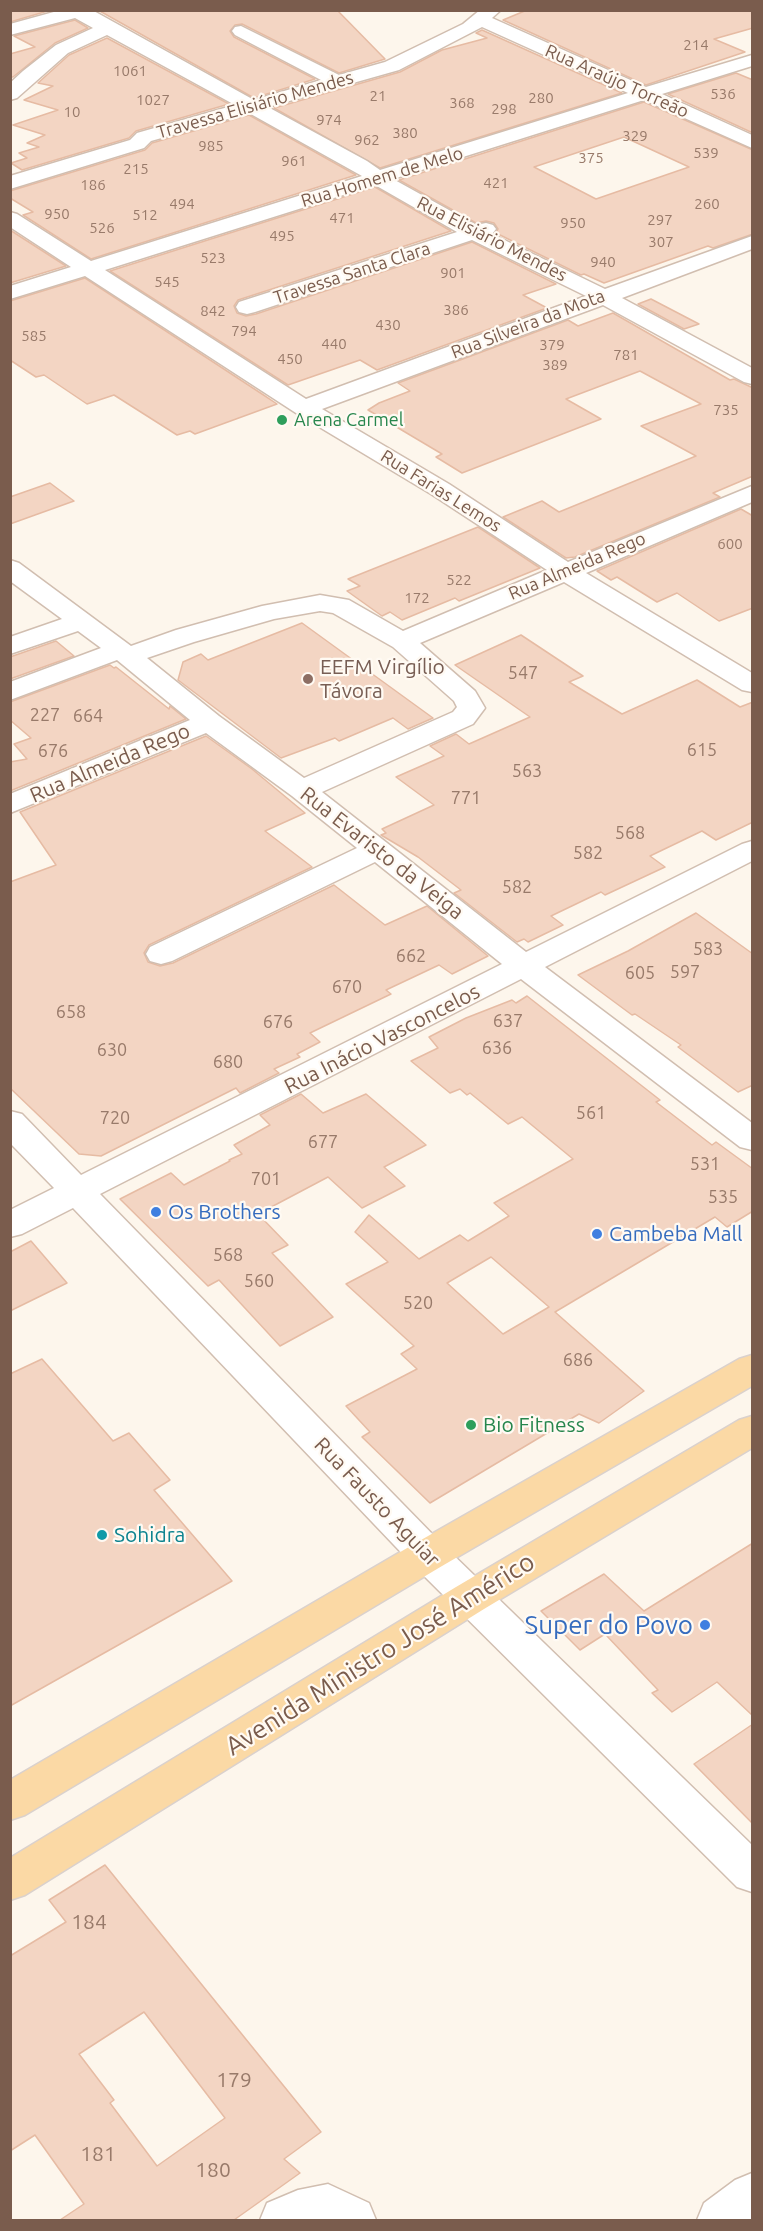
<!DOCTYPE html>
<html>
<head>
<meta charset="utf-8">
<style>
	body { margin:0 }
	#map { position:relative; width:763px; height:2231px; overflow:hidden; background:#fdf6ec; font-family:Ubuntu,sans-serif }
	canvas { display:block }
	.frame { position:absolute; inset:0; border:12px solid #7a5c4d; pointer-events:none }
</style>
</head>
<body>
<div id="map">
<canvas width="763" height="2231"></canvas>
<div class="frame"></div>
</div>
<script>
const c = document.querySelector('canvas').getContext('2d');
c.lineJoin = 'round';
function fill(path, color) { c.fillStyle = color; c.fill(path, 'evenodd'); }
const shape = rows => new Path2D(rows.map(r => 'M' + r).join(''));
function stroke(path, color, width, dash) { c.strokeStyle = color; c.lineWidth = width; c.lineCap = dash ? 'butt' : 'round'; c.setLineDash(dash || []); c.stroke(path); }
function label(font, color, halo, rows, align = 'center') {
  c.font = font + ' Ubuntu,sans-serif'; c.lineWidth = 4.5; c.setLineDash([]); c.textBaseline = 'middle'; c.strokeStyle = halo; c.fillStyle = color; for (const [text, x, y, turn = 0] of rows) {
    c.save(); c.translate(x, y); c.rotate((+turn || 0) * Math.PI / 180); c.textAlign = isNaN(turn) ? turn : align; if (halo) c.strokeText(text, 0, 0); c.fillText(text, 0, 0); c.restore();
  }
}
const building = shape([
	[10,10,51,10,10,22,10,10],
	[98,10,337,10,385,59,339,73,242,24,235,25,230,31,234,37,315,79,254,98,98,10],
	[527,10,753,10,753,28,714,39,745,52,646,85,503,20,527,10],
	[75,20,88,28,55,43,13,77,10,77,10,54,35,47,14,36,75,20],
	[482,30,622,93,380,168,274,108,400,72,442,50,487,38,476,33,482,30],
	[107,38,229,104,136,131,129,138,22,170,11,163,27,158,19,153,39,147,27,143,45,135,13,125,58,110,24,100,53,86,38,83,69,55,107,38],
	[736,73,753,80,753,133,668,94,736,73],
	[644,102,753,150,753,234,713,248,708,246,604,283,584,274,581,275,496,233,498,229,494,223,486,221,476,223,399,180,644,102],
	[624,137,689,167,596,199,534,167,624,137],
	[249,115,356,175,91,259,23,215,33,212,10,198,10,191,145,150,152,143,249,115],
	[375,187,451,231,238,300,234,306,237,313,246,316,256,314,472,242,556,284,523,295,547,308,377,370,360,360,288,385,110,271,375,187],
	[10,230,66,266,10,283,10,230],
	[85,278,262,394,277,404,195,434,190,431,177,435,114,395,87,404,44,375,36,377,10,360,10,301,85,278],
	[651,299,699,324,684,329,638,304,651,299],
	[613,313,730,380,734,379,753,388,753,476,713,493,720,497,575,557,566,558,503,517,542,501,559,512,696,456,641,426,701,404,640,371,566,399,601,419,462,473,436,457,442,454,368,410,379,403,410,391,398,383,568,320,578,326,613,313],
	[50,483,74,501,10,524,10,497,50,483],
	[741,509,753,516,753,608,719,621,677,593,657,602,617,577,611,580,597,571,741,509],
	[478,527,540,568,459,601,455,598,402,620,390,612,382,616,347,591,360,586,348,579,478,527],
	[302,623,433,718,408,729,393,718,339,741,335,738,281,758,178,680,183,662,201,654,208,660,302,623],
	[521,635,583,676,569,682,622,714,697,680,740,707,753,702,753,822,716,840,702,831,650,856,665,867,605,895,601,892,551,916,563,925,528,942,524,939,517,942,454,893,461,890,418,857,381,835,386,833,382,829,434,805,396,777,444,756,430,746,456,734,469,744,530,717,455,665,521,635],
	[56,641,74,656,10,679,10,657,56,641],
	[110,665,114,668,116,667,169,709,170,706,186,719,10,791,10,762,27,759,14,744,31,738,10,720,10,702,110,665],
	[206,736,252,769,305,813,265,831,312,867,149,945,144,953,148,962,160,966,173,963,334,885,385,925,427,906,488,956,452,974,439,965,386,990,391,994,310,1033,320,1042,297,1054,300,1057,274,1069,279,1073,240,1093,236,1088,101,1156,79,1154,10,1088,10,882,56,865,20,812,206,736],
	[696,913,753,954,753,1085,738,1092,678,1047,681,1045,635,1014,632,1015,578,975,628,951,696,913],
	[527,996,660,1100,656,1102,712,1145,716,1142,753,1169,753,1211,727,1227,715,1217,555,1312,644,1391,599,1423,579,1414,430,1503,362,1437,370,1432,346,1406,417,1369,401,1354,414,1346,346,1284,388,1262,355,1232,369,1215,419,1259,460,1235,468,1241,509,1216,494,1203,573,1159,522,1117,508,1124,470,1093,467,1095,460,1089,450,1093,411,1061,438,1048,429,1037,466,1018,512,1000,516,1003,527,996],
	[491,1257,549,1307,503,1334,447,1283,491,1257],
	[301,1094,323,1113,366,1094,426,1145,384,1167,405,1186,362,1208,328,1177,258,1214,288,1245,272,1253,333,1317,280,1346,219,1280,208,1286,120,1199,171,1173,184,1185,230,1161,229,1160,242,1154,234,1145,270,1125,260,1115,301,1094],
	[31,1241,67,1283,10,1311,10,1252,31,1241],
	[42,1359,113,1441,129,1433,170,1480,154,1490,232,1581,10,1706,10,1374,42,1359],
	[753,1543,753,1716,717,1682,672,1712,652,1693,658,1690,605,1634,580,1650,541,1611,604,1574,644,1611,753,1543],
	[753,1724,753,1824,694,1764,753,1724],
	[105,1865,321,2132,284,2159,300,2173,234,2220,60,2220,84,2204,35,2135,10,2151,10,1956,66,1922,49,1900,105,1865],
	[144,2012,225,2118,157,2166,110,2103,114,2100,79,2054,144,2012]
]);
fill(building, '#f3d5c3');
stroke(building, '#e6bba3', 1.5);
const street = shape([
	[61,10,92,10,254,100,321,80,235,35,232,31,235,27,241,26,339,75,385,62,463,24,480,10,501,10,492,18,646,87,752,55,752,66,662,94,752,135,752,148,644,100,393,179,476,225,486,223,493,225,496,229,492,234,605,289,752,236,752,249,622,298,752,368,752,384,744,382,603,305,322,409,449,484,568,562,752,486,752,502,586,573,752,673,752,692,742,690,564,582,420,643,475,691,485,708,473,724,322,792,526,952,742,844,752,841,752,861,545,967,752,1123,752,1150,740,1147,521,979,100,1194,442,1544,752,1845,752,1892,737,1887,414,1566,73,1208,22,1234,10,1237,10,1210,54,1188,10,1143,10,1111,22,1114,81,1175,502,964,375,862,172,961,161,964,150,961,146,954,150,947,357,848,292,796,206,733,10,813,10,794,190,720,117,660,10,700,10,682,101,648,78,631,10,654,10,637,62,619,10,581,10,560,19,563,131,646,176,630,262,606,320,595,349,600,403,631,547,570,431,494,296,413,85,276,10,299,10,286,71,267,10,227,10,212,17,214,91,261,362,176,249,113,151,141,144,148,10,189,10,176,130,140,137,133,235,105,107,35,68,53,17,98,10,100,10,83,23,71,56,45,93,28,75,18,10,35,10,24,61,10],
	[482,27,628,93,380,170,367,161,268,107,399,70,482,27],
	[375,185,457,232,239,302,236,307,239,312,247,314,255,312,472,240,586,296,306,399,105,270,375,185],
	[320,611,333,613,393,647,454,701,457,707,453,712,304,778,219,716,147,658,194,642,274,619,320,611],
	[752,2173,752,2220,697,2220,704,2203,735,2180,752,2173],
	[328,2184,369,2203,376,2220,260,2220,267,2203,298,2190,328,2184]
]);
const primary = shape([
	[752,1355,752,1386,442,1566,25,1815,10,1820,10,1780,414,1544,739,1359,752,1355],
	[752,1416,752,1448,484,1609,25,1895,10,1900,10,1858,456,1587,739,1420,752,1416]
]);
stroke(street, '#d1beb0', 3);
stroke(primary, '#dad1cd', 3);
fill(street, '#fff');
fill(primary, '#fbd9a5');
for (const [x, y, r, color] of [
	[282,420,6,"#2e9e5b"],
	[308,679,6,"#8d6e63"],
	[156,1212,6,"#3f7fe0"],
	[597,1234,6,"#3f7fe0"],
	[471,1425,6,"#2e9e5b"],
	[102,1535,6,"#0f9aa8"],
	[705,1625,6,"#3f7fe0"]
]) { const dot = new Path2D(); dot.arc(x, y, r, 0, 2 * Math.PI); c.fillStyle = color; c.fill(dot); stroke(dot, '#fffaf3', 2); }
label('15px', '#987a6a', null, [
	["214",696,45],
	["1061",130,71],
	["536",723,94],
	["21",378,96],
	["280",541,98],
	["1027",153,100],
	["368",462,103],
	["298",504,109],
	["10",72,112],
	["974",329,120],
	["380",405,133],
	["329",635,136],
	["962",367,140],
	["985",211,146],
	["539",706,153],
	["375",591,158],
	["961",294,161],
	["215",136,169],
	["421",496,183],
	["186",93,185],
	["494",182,204],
	["260",707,204],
	["950",57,214],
	["512",145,215],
	["471",342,218],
	["297",660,220],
	["950",573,223],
	["526",102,228],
	["495",282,236],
	["307",661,242],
	["523",213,258],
	["940",603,262],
	["901",453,273],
	["545",167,282],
	["386",456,310],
	["842",213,311],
	["430",388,325],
	["794",244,331],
	["585",34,336],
	["440",334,344],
	["379",552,345],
	["781",626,355],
	["450",290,359],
	["389",555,365],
	["735",726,410],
	["600",730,544],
	["522",459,580],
	["172",417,598]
]);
label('18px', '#7a5c4d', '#fffaf3', [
	["Rua Araújo Torreão",617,81,24],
	["Travessa Elisiário Mendes",255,105,-16],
	["Rua Homem de Melo",382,177,-17],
	["Rua Elisiário Mendes",492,239,27],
	["Travessa Santa Clara",352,273,-18],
	["Rua Silveira da Mota",528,324,-21],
	["Rua Farias Lemos",441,491,32],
	["Rua Almeida Rego",577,566,-23]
]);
label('18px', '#27864d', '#fffaf3', [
	["Arena Carmel",294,420]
], 'left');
label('18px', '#987a6a', null, [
	["547",523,673],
	["227",45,715],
	["664",88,716],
	["615",702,750],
	["676",53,751],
	["563",527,771],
	["771",466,798],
	["568",630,833],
	["582",588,853],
	["582",517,887],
	["583",708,949],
	["662",411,956],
	["597",685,972],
	["605",640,973],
	["670",347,987],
	["658",71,1012],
	["637",508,1021],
	["676",278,1022],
	["636",497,1048],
	["630",112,1050],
	["680",228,1062],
	["561",591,1113],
	["720",115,1118],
	["677",323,1142],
	["531",705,1164],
	["701",266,1179],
	["535",723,1197],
	["568",228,1255],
	["560",259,1281],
	["520",418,1303],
	["686",578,1360]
]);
label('21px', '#785e54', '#fffaf3', [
	["EEFM Virgílio",320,667],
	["Távora",320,691]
], 'left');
label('21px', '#7a5c4d', '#fffaf3', [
	["Rua Almeida Rego",110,763,-23],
	["Rua Evaristo da Veiga",382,853,38],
	["Rua Inácio Vasconcelos",382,1039,-27],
	["Rua Fausto Aguiar",377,1502,46]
]);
label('21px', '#366cbe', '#fffaf3', [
	["Os Brothers",168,1212],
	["Cambeba Mall",609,1234]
], 'left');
label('21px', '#27864d', '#fffaf3', [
	["Bio Fitness",483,1425]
], 'left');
label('21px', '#0d838f', '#fffaf3', [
	["Sohidra",114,1535]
], 'left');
label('21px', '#987a6a', null, [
	["184",89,1922],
	["179",234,2080],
	["181",98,2154],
	["180",213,2170]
]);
label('26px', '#366cbe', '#fffaf3', [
	["Super do Povo",693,1625]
], 'right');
label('26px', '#7a5c4d', '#fffaf3', [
	["Avenida Ministro José Américo",380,1654,-32]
]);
</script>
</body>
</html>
